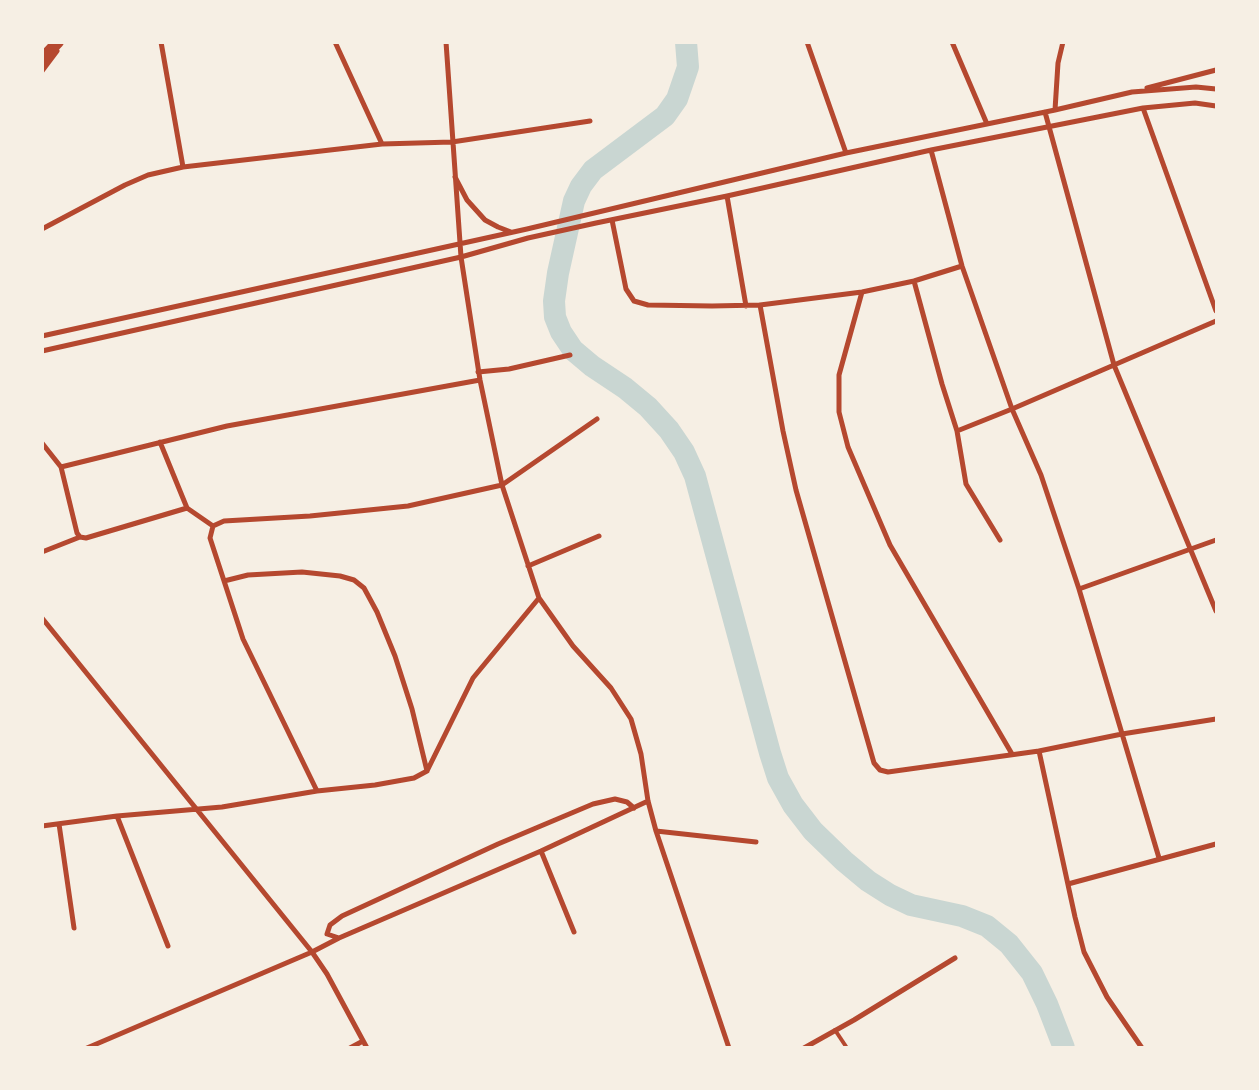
<!DOCTYPE html>
<html>
<head>
<meta charset="utf-8">
<style>
	body { margin:0 }
	#map { position:relative; width:1259px; height:1090px; overflow:hidden; background:#f6efe4; font-family:Rubik,sans-serif }
	canvas { display:block }
	.frame { position:absolute; inset:0; border:44px solid #f6efe4; pointer-events:none }
</style>
</head>
<body>
<div id="map">
<canvas width="1259" height="1090"></canvas>
<div class="frame"></div>
</div>
<script>
const c = document.querySelector('canvas').getContext('2d');
c.lineJoin = 'round';
const shape = rows => new Path2D(rows.map(r => 'M' + r).join(''));
function stroke(path, color, width, dash) { c.strokeStyle = color; c.lineWidth = width; c.lineCap = dash ? 'butt' : 'round'; c.setLineDash(dash || []); c.stroke(path); }
stroke(shape([
	[686,42,688,67,677,99,665,116,593,170,581,186,574,201,558,273,554,301,555,317,561,332,573,350,592,366,625,388,648,407,669,430,684,452,695,476,770,753,778,778,793,805,813,831,844,861,868,881,890,895,911,905,962,916,987,926,1009,944,1032,973,1047,1004,1064,1048]
]), '#c9d6d2', 22);
stroke(shape([
	[835,1030,847,1048]
]), '#b5482f', 4);
stroke(shape([
	[161,42,183,167],
	[335,42,382,144],
	[807,42,846,153],
	[952,42,987,124],
	[42,71,57,51],
	[1147,88,1216,70],
	[1143,108,1216,311],
	[1055,110,1058,63,1063,42],
	[1045,112,1114,365,1216,611],
	[931,150,962,266,1012,409,1041,475,1079,589,1159,858],
	[455,177,467,200,485,220,498,227,511,232],
	[727,196,746,306],
	[612,220,626,289,634,301,648,305,712,306,760,305,862,292,914,281,962,266],
	[42,229,125,185,148,175,183,167,382,144,452,142,590,121],
	[914,281,942,384,957,431,966,484,1000,540],
	[862,292,839,375,839,412,848,447,890,545,1012,754],
	[760,305,783,431,796,490,874,763,880,770,888,772,1039,751,1122,734,1216,719],
	[42,336,527,229,846,153,1055,110,1132,92,1196,87,1216,89],
	[42,351,461,257,528,238,596,223,727,196,931,150,1143,108,1195,103,1216,106],
	[478,372,509,369,570,355],
	[957,431,1012,409,1216,321],
	[160,442,187,508,213,526,210,538,243,639,317,791],
	[42,443,61,467,77,533,80,537,86,538,187,508],
	[61,467,227,426,480,380],
	[213,526,224,521,310,516,408,506,502,485,597,419],
	[42,552,80,537],
	[528,566,599,536],
	[224,581,248,575,302,572,340,576,354,580,364,588,377,612,395,656,412,709,427,771],
	[1079,589,1216,540],
	[539,598,573,646,611,688,631,719,641,754,648,801,656,831,756,842],
	[42,618,312,952,327,974,367,1048],
	[1039,751,1075,917,1084,952,1107,997,1142,1048],
	[117,816,168,946],
	[59,824,74,928],
	[42,826,117,816,222,807,317,791,375,785,414,778,427,771,473,678,539,598,502,485,480,380,461,257,446,42],
	[656,831,729,1048],
	[541,851,574,932],
	[1068,884,1216,844],
	[339,938,327,934,330,925,342,916,498,844,593,804,615,799,627,802,634,808],
	[87,1048,312,952,339,938,541,851,648,801],
	[350,1048,363,1041],
	[804,1048,854,1020,955,958]
]), '#b5482f', 5);
stroke(shape([
	[42,59,58,42]
]), '#b5482f', 12);
</script>
</body>
</html>
